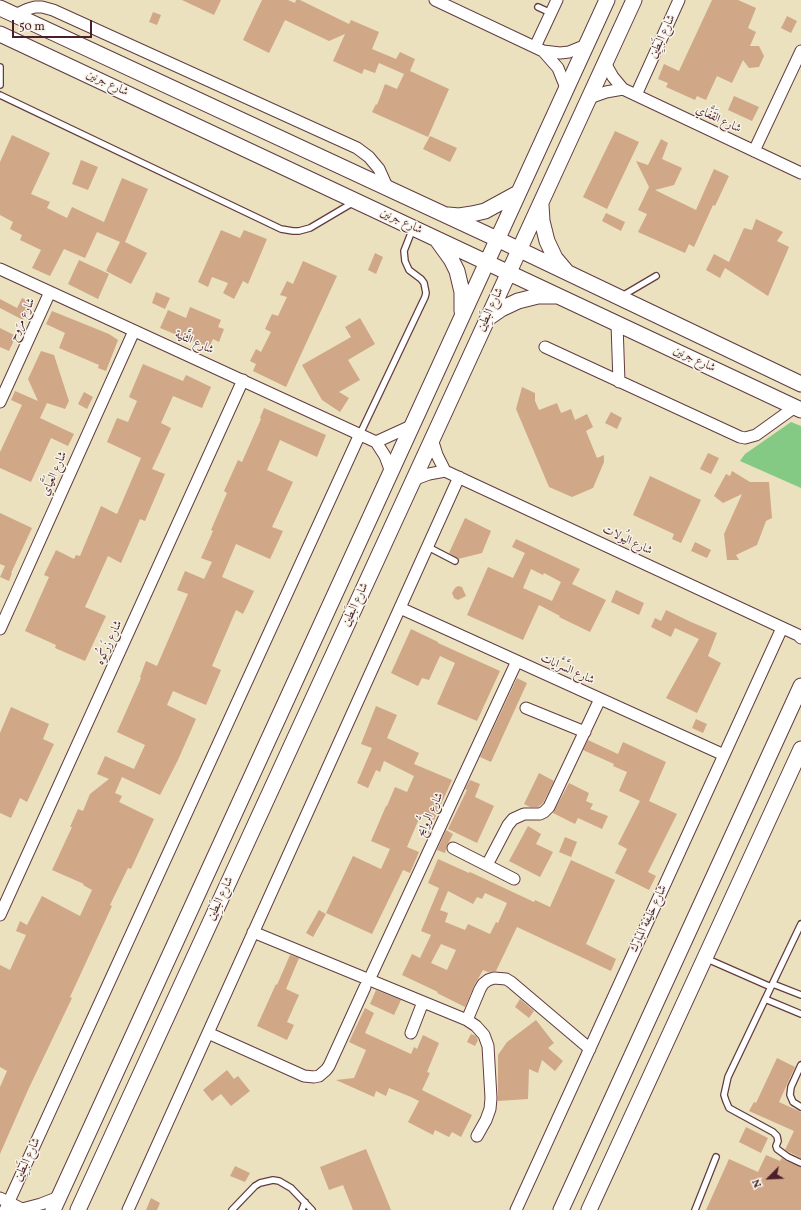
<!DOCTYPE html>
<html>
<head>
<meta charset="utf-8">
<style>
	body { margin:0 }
	#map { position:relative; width:801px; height:1210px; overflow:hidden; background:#ebe1bf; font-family:Vollkorn,serif }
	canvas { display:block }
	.north { position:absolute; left:749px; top:1158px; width:40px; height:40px; -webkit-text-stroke:3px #f7f3e8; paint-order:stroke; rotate:246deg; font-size:11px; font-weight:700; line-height:16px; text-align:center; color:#4a1f2b }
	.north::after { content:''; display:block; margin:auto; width:14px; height:18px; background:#4a1f2b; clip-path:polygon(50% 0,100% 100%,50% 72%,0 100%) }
	.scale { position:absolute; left:12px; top:20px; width:80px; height:18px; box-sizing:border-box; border:2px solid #4a1f2b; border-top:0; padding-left:5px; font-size:12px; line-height:14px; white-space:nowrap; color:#4a1f2b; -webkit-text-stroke:3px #f7f3e8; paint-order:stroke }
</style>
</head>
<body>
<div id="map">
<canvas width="801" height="1210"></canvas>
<div class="north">N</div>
<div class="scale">50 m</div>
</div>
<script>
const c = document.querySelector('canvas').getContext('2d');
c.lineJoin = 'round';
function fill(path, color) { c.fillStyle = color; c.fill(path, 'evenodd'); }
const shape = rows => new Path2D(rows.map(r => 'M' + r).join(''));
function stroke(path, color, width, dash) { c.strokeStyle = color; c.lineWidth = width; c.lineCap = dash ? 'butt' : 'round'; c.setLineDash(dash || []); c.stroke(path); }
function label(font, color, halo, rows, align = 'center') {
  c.font = font + ' Vollkorn,Amiri,serif'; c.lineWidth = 3; c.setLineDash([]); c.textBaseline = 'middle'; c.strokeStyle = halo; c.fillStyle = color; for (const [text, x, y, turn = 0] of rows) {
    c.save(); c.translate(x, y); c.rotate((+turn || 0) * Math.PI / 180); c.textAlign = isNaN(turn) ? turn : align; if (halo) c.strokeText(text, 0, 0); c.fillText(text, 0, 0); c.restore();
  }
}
fill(shape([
	[791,422,801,426,801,488,740,461,745,454]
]), '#85ca84');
fill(shape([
	[182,0,221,0,214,15],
	[262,0,288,0,295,3,296,0,300,0,349,24,351,20,379,32,372,49,396,59,400,52,415,59,410,71,449,89,428,137,372,112,376,104,377,105,385,84,397,89,404,74,379,63,375,73,364,69,362,74,333,61,345,34,329,41,285,20,269,53,243,40],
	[712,0,738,0,756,8,748,28,756,32,750,46,759,46,764,56,759,67,749,68,743,60,732,83,717,76,706,100,697,96,695,100,666,87,668,83,658,79,664,64,679,71],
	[153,12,161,15,157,25,149,22],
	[787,16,797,21,791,33,781,28],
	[734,96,759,107,752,121,728,110],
	[615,131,639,142,607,209,583,197],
	[12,135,50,153,31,194,50,202,47,208,67,218,72,207,104,222,122,178,148,189,125,242,147,253,131,284,106,271,120,242,97,232,85,258,64,249,50,276,32,268,41,250,20,240,22,235,10,229,13,222,0,215,0,162],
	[430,136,457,148,450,162,423,149],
	[661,139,668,143,662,159,682,168,674,185,655,190,696,210,714,169,729,176,715,206,713,205,694,247,689,244,685,253,638,232,647,214,638,210,649,187,636,161,648,165],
	[81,160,98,167,88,190,72,184],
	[606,213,625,222,621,231,602,221],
	[756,219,783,232,777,241,789,247,768,296,725,268,720,278,706,270,714,254,729,262,744,228,752,230],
	[221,230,240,238,244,230,267,239,248,284,243,281,234,299,223,293,228,283,212,277,208,287,198,282],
	[375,253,383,257,376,274,368,270],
	[79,260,109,274,98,299,68,284],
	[303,261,337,276,286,387,253,371,256,364,250,361,256,349,261,352,271,332,265,329,272,314,278,316,287,297,280,295,287,281,293,284],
	[156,292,170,298,165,309,152,303],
	[22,298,32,303,23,320,0,308,0,299,17,308],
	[190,307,221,320,218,327,224,329,219,342,213,339,209,348,160,328,168,310,186,318],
	[52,311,109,334,118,340,106,371,98,368,99,365,59,348,65,333,46,324],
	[360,318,375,344,348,360,360,380,339,392,349,398,340,412,322,400,302,365,351,337,345,327],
	[0,328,16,336,9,351,0,347],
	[41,351,54,355,69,401,65,409,47,403,40,418,74,434,68,446,51,438,31,482,0,468,0,452,22,405,11,400,15,391,38,401,28,379],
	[143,364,183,381,186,375,211,387,202,408,173,396,161,423,171,428,152,469,165,474,145,521,140,519,121,563,108,556,85,607,106,616,85,661,55,648,56,645,25,631,49,577,44,575,56,550,74,559,76,555,80,556,101,506,117,514,141,458,107,442,117,418,128,422,137,401,129,397],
	[522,387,535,393,535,401,539,410,557,403,561,413,571,409,575,420,587,414,593,427,586,431,597,458,604,455,604,462,593,488,572,497,549,487,516,409],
	[84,392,93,397,87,409,78,404],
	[264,408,326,435,317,457,280,440,267,470,293,482,272,527,283,531,270,559,236,544,222,577,254,591,243,614,236,610,212,666,221,670,206,705,173,691,167,705,196,719,178,760,160,795,122,777,115,793,122,796,119,802,154,819,131,869,128,868,110,905,112,906,70,997,72,998,28,1090,0,1154,0,1087,7,1071,0,1067,0,965,10,970,26,935,16,931,20,921,27,925,42,896,80,916,92,890,83,885,84,884,52,870,72,827,70,827,78,809,83,811,90,794,109,779,97,774,105,756,134,769,145,745,117,732,141,678,140,677,146,661,157,666,188,594,177,590,185,571,204,579,212,562,201,558,213,531,211,530,227,493,224,491,238,460,242,462,261,419,260,418],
	[611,412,622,418,617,429,605,423],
	[708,453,719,458,711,474,700,469],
	[732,471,750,482,769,482,772,518,766,521,757,545,736,555,739,560,727,560,724,534,742,494,723,503,714,496,726,474,730,476],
	[650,476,701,500,681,543,672,539,674,534,633,515],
	[0,513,32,528,11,573,12,573,9,581,0,577,5,566,0,564],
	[465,518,491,531,482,553,458,559,449,553],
	[516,539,580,569,572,584,606,600,590,632,559,617,560,616,539,605,523,640,467,615,488,567,513,578,525,553,512,547],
	[531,569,543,575,544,573,561,582,552,601,523,588],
	[695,542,711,550,707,558,691,551],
	[458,586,462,587,466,596,458,600,454,598,452,593,455,588],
	[616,590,644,603,639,615,611,602],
	[666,610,691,622,717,633,708,656,721,663,697,713,666,698,699,639,675,628,671,637,651,627,655,618,661,621],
	[411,629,438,642,438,643,500,671,477,721,437,704,455,663,440,656,429,680,422,678,418,686,391,673],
	[517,678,527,683,491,762,480,757],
	[376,706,397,715,387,738,419,753,414,764,452,780,434,820,421,814,407,847,419,852,410,873,403,870,372,934,326,913,353,856,381,869,390,849,371,841,386,806,387,806,395,787,407,792,414,776,384,761,380,772,376,770,368,788,357,783,372,748,361,744],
	[11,707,49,724,43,739,54,744,27,802,20,798,11,818,0,813,0,733],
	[696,719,707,724,703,733,692,728],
	[588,740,618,754,623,742,666,762,649,801,677,814,648,872,656,876,649,890,615,873,627,849,618,844,640,801,619,791,627,772,613,766,614,764,583,750],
	[539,773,554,781,543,803,538,807,530,807,524,804],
	[470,780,480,784,475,797,494,806,477,843,448,829,467,790,465,789],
	[569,783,589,793,586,801,593,804,590,809,608,816,602,829,578,818,575,824,553,813],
	[528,826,541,834,536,844,553,852,540,877,509,861],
	[446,830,453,834,449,842,447,845,445,853,437,850],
	[565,837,577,842,571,857,559,852],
	[438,859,469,873,470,872,534,902,535,900,550,907,571,860,615,880,586,944,616,959,611,971,517,927,496,971,488,972,483,970,474,986,465,1007,437,993,438,992,402,975,412,954,420,958,431,935,421,931,439,888,428,883],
	[448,891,473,904,477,897,482,899,485,893,507,903,498,923,496,922,490,934,468,924,465,930,445,922,448,913,440,910],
	[441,944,456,950,447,970,431,963],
	[319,910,326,914,313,937,306,933],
	[290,955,299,958,286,989,299,995,287,1022,294,1025,287,1040,257,1026,276,984,277,985],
	[376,990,401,1000,394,1015,370,1004],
	[520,999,534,1011,529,1018,515,1007],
	[365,1008,374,1013,365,1033,411,1054,414,1047,417,1049,423,1035,439,1043,427,1072,430,1073,422,1090,472,1115,461,1137,452,1132,449,1137,435,1130,433,1135,408,1122,419,1101,411,1097,389,1088,386,1096,376,1091,374,1097,336,1080,354,1078,366,1050,349,1042],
	[536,1020,554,1043,548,1048,563,1061,555,1071,542,1060,538,1073,529,1069,528,1099,498,1101,498,1055,507,1042],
	[471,1034,476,1036,478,1040,475,1046,467,1042],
	[777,1058,795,1067,779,1102,801,1112,801,1158,785,1150,794,1131,749,1111,754,1102,756,1103],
	[227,1070,234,1079,238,1076,250,1091,231,1106,221,1094,212,1101,203,1090],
	[746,1127,768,1138,761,1153,739,1142],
	[366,1149,391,1210,353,1210,343,1185,329,1190,320,1167],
	[766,1155,780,1161,782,1158,786,1161,801,1167,801,1210,706,1210,729,1159,758,1172],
	[235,1166,250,1173,245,1182,230,1176],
	[151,1198,160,1203,157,1210,146,1210]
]), '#d0a787');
const lane = shape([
	[538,7,551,13],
	[0,67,0,85],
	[0,95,281,229,293,231,299,231,310,228,354,202],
	[622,296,656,276],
	[360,434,425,297,426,293,424,283,421,279,409,270,405,261,404,251,413,228],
	[428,547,455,561],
	[801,924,728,1077,724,1095,726,1101,729,1108,773,1132,777,1136,778,1141,776,1146,777,1149,788,1157,801,1163],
	[705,958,771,987],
	[773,984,801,995],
	[765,999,801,1014],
	[801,1065,791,1087,790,1095,793,1102,801,1107],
	[232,1210,255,1186,260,1183,273,1180,279,1181,291,1188,312,1210],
	[302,1210,305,1202],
	[695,1210,716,1157]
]);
const street = shape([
	[435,0,543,51,560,53,569,52,586,45],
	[15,15,28,9,35,7,42,7,53,10,357,148,369,157,379,169,388,189],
	[535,47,557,0],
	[543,51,558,68,566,88],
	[605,63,613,77,623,89,801,173],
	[636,95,679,0],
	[589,98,606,92,623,89],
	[754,151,801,51],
	[0,269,376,442,385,456,391,472],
	[617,324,619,382],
	[545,347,740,437,745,438,756,435,795,407],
	[0,402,50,292],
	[432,439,437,455,445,471,798,635,801,638],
	[376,442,411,426],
	[413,480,429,474,445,471],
	[400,608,724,755],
	[0,629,134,331],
	[526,708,585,732],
	[453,848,514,879],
	[487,865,508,825,513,819,524,814,540,814,544,812,549,807,600,699],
	[0,915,243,380],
	[253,932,467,1020,476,1026,484,1035,488,1046,491,1098,490,1109,486,1120,477,1136],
	[369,980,517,661],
	[467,1020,480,989,483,984,488,980,494,978,506,979,511,982,590,1049],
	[208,1033,304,1076,314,1077,319,1076,326,1070,329,1066,365,987],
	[411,1033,423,1002],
	[0,1198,22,1209,41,1204,59,1197],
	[5,1210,360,434],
	[128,1210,459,477],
	[516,1210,782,628]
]);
const secondary = shape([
	[0,8,497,239,801,384],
	[0,34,801,410],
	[541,205,542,221,547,241,555,258,566,271],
	[448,215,459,216,472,214,485,211,518,193],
	[438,241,451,259,457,271,462,292,462,311],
	[488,318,501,309,518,301,538,296,555,296],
	[53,1210,607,0],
	[78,1210,634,0],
	[561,1210,801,686],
	[589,1210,801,749]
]);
stroke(lane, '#623c41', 8);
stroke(street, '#623c41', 13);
stroke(secondary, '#623c41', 17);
stroke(lane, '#fff', 5.5);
stroke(street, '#fff', 11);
stroke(secondary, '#fff', 15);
label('12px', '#4a1f2b', '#f7f3e8', [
	["شارع البَطِين",663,37,-65],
	["شارع جرنين",107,84,25],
	["شارع القَفَّاي",718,120,25],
	["شارع جرنين",401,222,25],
	["شارع البَطِين",491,310,-65],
	["شارع مرَوح",23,320,-65],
	["شارع الثَّنية",194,343,25],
	["شارع جرنين",694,360,25],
	["شارع العَيَّاي",55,474,-66],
	["شارع اليُولات",627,541,25],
	["شارع البَطِين",356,605,-65],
	["شارع زَركُوه",110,643,-66],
	["شارع السَّرَّايات",567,670,24],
	["شارع الرُّوايِح",431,815,-65],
	["شارع البَطِين",221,899,-65],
	["شارع خليفة المبارك",649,919,-65],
	["شارع البَطِين",28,1160,-65]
]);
</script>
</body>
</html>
